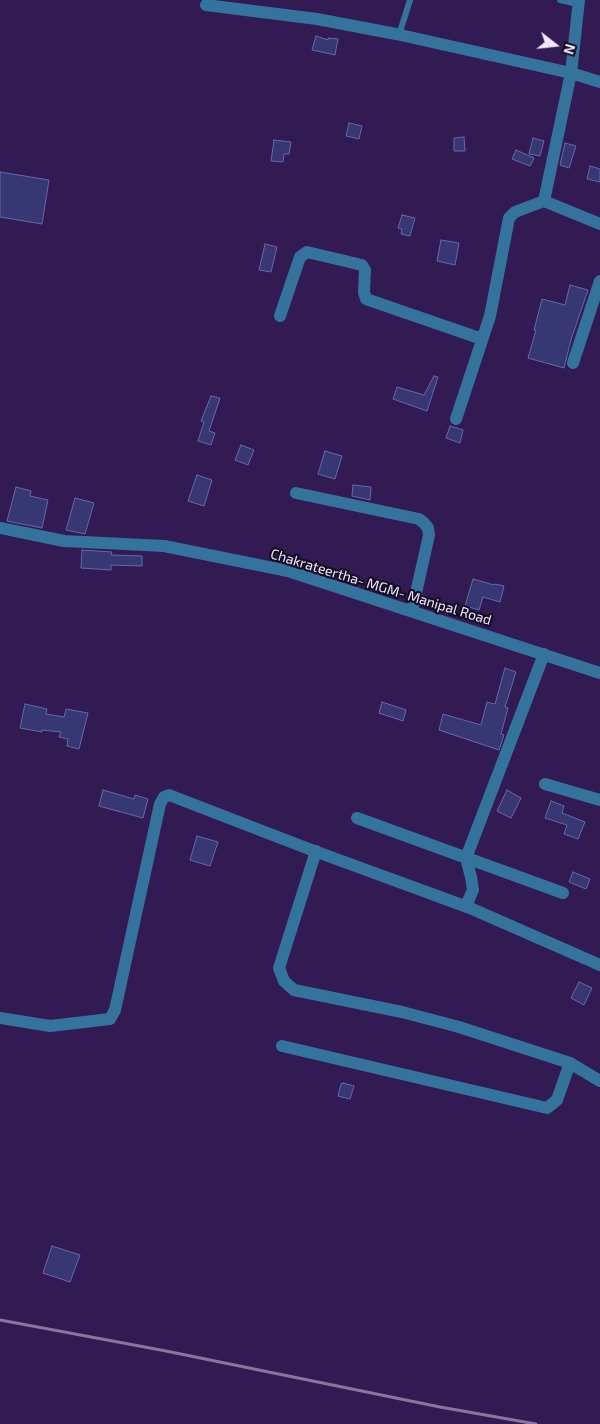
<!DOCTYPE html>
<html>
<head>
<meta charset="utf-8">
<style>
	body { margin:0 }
	#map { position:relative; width:600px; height:1424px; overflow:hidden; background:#321a53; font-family:"Exo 2",sans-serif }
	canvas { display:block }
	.north { position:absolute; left:530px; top:20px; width:50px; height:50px; -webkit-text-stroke:4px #160c25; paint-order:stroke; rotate:106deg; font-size:14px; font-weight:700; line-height:20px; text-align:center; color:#eee7fd }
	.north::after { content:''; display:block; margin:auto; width:18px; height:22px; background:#eee7fd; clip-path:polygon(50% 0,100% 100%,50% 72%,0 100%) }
</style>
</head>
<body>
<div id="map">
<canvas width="600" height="1424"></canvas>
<div class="north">N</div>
</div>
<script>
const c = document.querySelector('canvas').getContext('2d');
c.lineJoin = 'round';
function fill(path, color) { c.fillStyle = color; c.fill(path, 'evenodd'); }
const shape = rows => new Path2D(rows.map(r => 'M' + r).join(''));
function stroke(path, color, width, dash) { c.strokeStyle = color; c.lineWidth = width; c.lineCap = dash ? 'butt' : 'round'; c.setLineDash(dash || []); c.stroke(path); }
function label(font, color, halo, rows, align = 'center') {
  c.font = font + ' "Exo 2",sans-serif'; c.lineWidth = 4.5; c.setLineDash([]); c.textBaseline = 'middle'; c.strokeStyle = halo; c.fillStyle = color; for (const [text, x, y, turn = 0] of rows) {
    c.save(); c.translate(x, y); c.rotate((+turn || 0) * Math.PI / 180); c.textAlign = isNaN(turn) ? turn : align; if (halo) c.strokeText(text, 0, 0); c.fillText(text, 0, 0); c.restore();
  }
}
const building = shape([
	[316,36,328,40,328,38,338,39,335,55,312,50,316,36],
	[349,123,362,126,359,139,346,136,349,123],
	[464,137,465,151,454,151,454,138,464,137],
	[533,138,544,141,540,156,529,154,533,138],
	[274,140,291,142,289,154,284,154,283,162,271,161,274,140],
	[565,143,576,146,569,168,560,165,565,143],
	[516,150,534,158,530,166,512,159,516,150],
	[590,166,600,169,600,182,587,179,590,166],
	[0,172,49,180,42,224,0,217,0,172],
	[402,215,415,218,410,236,401,234,402,229,398,228,402,215],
	[441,240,459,243,455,265,437,261,441,240],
	[265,244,277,247,271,272,259,270,265,244],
	[570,285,588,290,571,340,564,368,528,358,536,330,534,330,542,299,565,305,570,285],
	[434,376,438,377,427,411,393,399,397,387,424,395,434,376],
	[211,396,220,398,209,431,215,433,211,445,198,441,204,422,201,421,211,396],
	[450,426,463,430,460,443,446,438,450,426],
	[241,445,254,450,248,465,235,460,241,445],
	[325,451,342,456,335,479,318,474,325,451],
	[197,475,212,480,204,506,188,501,197,475],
	[353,485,371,487,370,500,352,496,353,485],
	[16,487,31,491,30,496,48,500,42,528,7,521,16,487],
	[75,498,94,503,85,534,66,530,75,498],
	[82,550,112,552,111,555,142,556,142,566,111,565,111,570,81,568,82,550],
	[473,579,494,585,495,584,504,586,500,602,483,597,479,610,465,606,473,579],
	[505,668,516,672,505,707,508,708,501,734,504,735,499,750,439,730,443,714,481,725,487,702,495,704,505,668],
	[382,702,406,710,403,721,379,713,382,702],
	[25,704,47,709,46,714,64,717,66,709,88,713,79,749,67,746,68,739,59,737,61,732,42,730,42,732,20,728,25,704],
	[103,790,134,799,135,795,148,799,143,818,99,806,103,790],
	[507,790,521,798,511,818,497,811,507,790],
	[551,801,564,806,562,813,585,822,578,839,564,834,567,825,545,818,551,801],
	[197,836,218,842,210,866,190,860,197,836],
	[573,872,590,879,586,889,569,882,573,872],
	[579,982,592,988,584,1005,571,998,579,982],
	[343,1083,354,1086,350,1099,338,1096,341,1084,343,1083],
	[52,1246,80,1255,70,1282,43,1273,52,1246]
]);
fill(building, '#363773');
stroke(building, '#656aaa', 1);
stroke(shape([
	[560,0,578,4],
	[399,35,410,0]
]), '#34749c', 6);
stroke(shape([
	[579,0,571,73,544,201,600,224],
	[206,5,317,19,396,34,571,73,600,82],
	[280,316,300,257,307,252,362,265,365,270,364,292,366,299,482,339],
	[573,363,600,281],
	[456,419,490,316,509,218,515,212,544,201],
	[296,493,419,519,424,523,428,528,429,535,412,611],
	[0,528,64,541,164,546,288,571,600,673],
	[545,784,600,800],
	[357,818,563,893],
	[316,851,279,968,284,981,294,990,402,1012,459,1027,570,1063,600,1081],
	[466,906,473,890,471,877,466,858,544,654],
	[0,1018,50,1026,110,1019,115,1010,160,804,164,797,169,795,309,849,470,908,600,965],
	[282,1046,547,1108,557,1100,570,1063]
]), '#34749c', 12);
stroke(shape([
	[0,1320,166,1351,440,1407,536,1424]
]), '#8777a0', 3);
label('14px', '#eee7fd', '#160c25', [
	["Chakrateertha- MGM- Manipal Road",381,587,17]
]);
</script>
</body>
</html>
